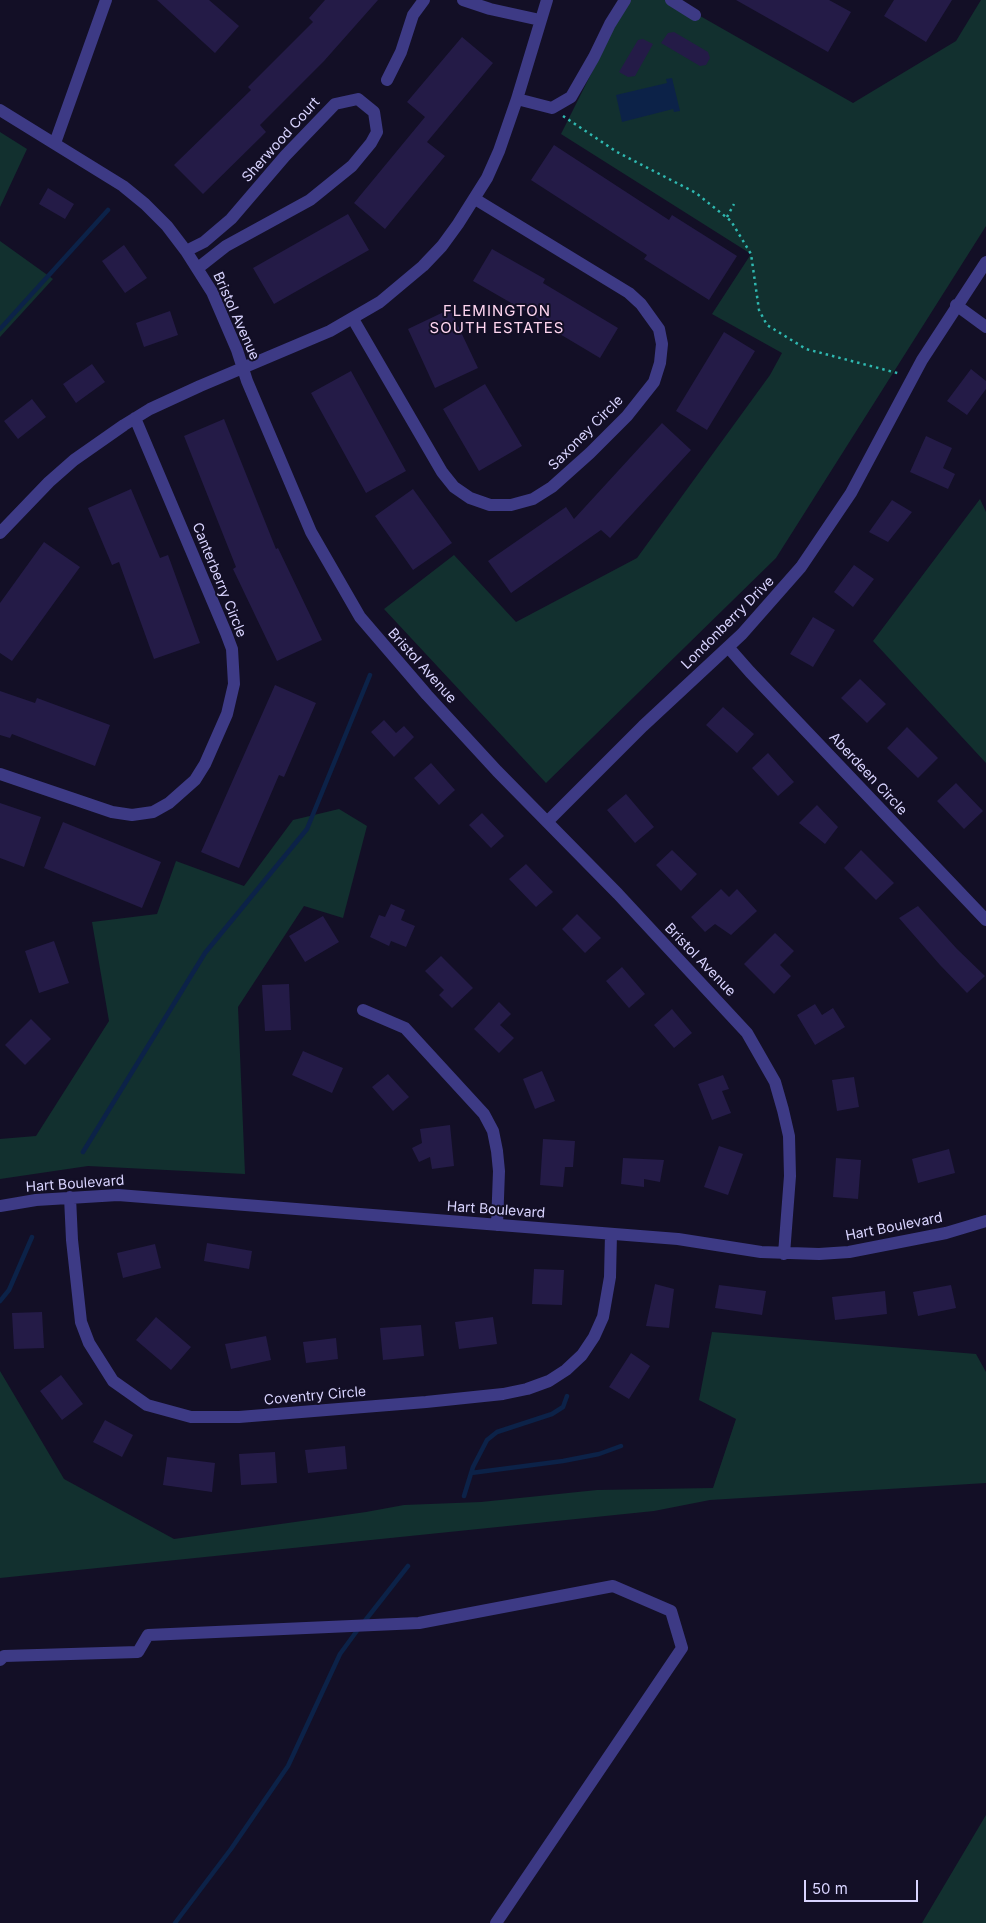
<!DOCTYPE html>
<html>
<head>
<meta charset="utf-8">
<style>
	body { margin:0 }
	#map { position:relative; width:986px; height:1923px; overflow:hidden; background:#130f26; font-family:Inter,sans-serif }
	canvas { display:block }
	.scale { position:absolute; left:804px; top:1880px; width:114px; height:22px; box-sizing:border-box; border:2px solid #d9d4ff; border-top:0; padding-left:6px; font-size:15px; line-height:18px; white-space:nowrap; color:#d9d4ff; -webkit-text-stroke:4px #130f26; paint-order:stroke }
</style>
</head>
<body>
<div id="map">
<canvas width="986" height="1923"></canvas>
<div class="scale">50 m</div>
</div>
<script>
const c = document.querySelector('canvas').getContext('2d');
c.lineJoin = 'round';
function fill(path, color) { c.fillStyle = color; c.fill(path, 'evenodd'); }
const shape = rows => new Path2D(rows.map(r => 'M' + r).join(''));
function stroke(path, color, width, dash) { c.strokeStyle = color; c.lineWidth = width; c.lineCap = dash ? 'butt' : 'round'; c.setLineDash(dash || []); c.stroke(path); }
function label(font, color, halo, rows, align = 'center') {
  c.font = font + ' Inter,sans-serif'; c.lineWidth = 4; c.setLineDash([]); c.textBaseline = 'middle'; c.strokeStyle = halo; c.fillStyle = color; for (const [text, x, y, turn = 0] of rows) {
    c.save(); c.translate(x, y); c.rotate((+turn || 0) * Math.PI / 180); c.textAlign = isNaN(turn) ? turn : align; if (halo) c.strokeText(text, 0, 0); c.fillText(text, 0, 0); c.restore();
  }
}
fill(shape([
	[628,0,672,0,853,103,956,41,981,0,986,0,986,226,776,558,546,783,384,609,454,555,516,622,637,558,770,375,782,353,712,314,751,254,561,134],
	[0,132,27,149,0,207],
	[0,241,53,279,0,337],
	[980,499,986,512,986,763,873,641],
	[339,809,367,826,343,918,304,906,238,1007,245,1174,88,1166,0,1179,0,1139,36,1136,109,1021,92,922,157,914,176,861,244,886,293,820],
	[712,1332,976,1354,986,1372,986,1483,710,1500,654,1511,0,1578,0,1371,64,1479,174,1539,366,1512,404,1505,481,1502,597,1490,713,1488,736,1419,699,1400],
	[986,1815,986,1923,922,1923]
]), '#12302f');
fill(shape([
	[672,78,680,111,674,112,673,109,622,122,616,95,667,83,666,79]
]), '#0c2248');
stroke(shape([
	[0,329,108,210],
	[83,1152,205,953,307,829,370,675],
	[0,1301,9,1290,32,1237],
	[471,1473,563,1461,599,1454,621,1446],
	[464,1496,473,1467,487,1440,497,1432,552,1414,563,1407,567,1396],
	[364,1622,408,1566],
	[175,1923,231,1849,288,1766,340,1654,359,1628]
]), '#0c2248', 4.5);
fill(shape([
	[157,0,209,0,239,26,215,53],
	[325,0,378,0,324,61,260,125,266,132,203,194,174,165,251,90,248,87,313,22,309,18],
	[736,0,829,0,851,12,828,52],
	[894,0,952,0,926,42,884,16],
	[674,32,708,52,710,58,706,65,700,66,661,43,668,33],
	[462,37,493,63,427,142,445,156,385,229,354,203,425,117,407,102],
	[643,39,653,44,635,76,628,77,619,72,638,40],
	[554,145,669,220,672,215,737,256,709,300,644,259,647,255,531,180],
	[48,188,74,204,65,219,39,204],
	[348,214,369,250,274,304,253,268],
	[124,245,147,278,125,293,102,261],
	[492,249,545,279,543,283,618,328,600,358,538,321,539,319,473,281],
	[450,309,478,368,435,388,408,329],
	[170,311,178,335,144,347,136,323],
	[724,332,755,351,707,430,676,411],
	[92,364,105,382,76,403,63,384],
	[971,369,986,381,986,389,967,415,947,401],
	[351,371,406,471,366,493,311,393],
	[485,384,522,446,479,471,443,409],
	[32,399,46,417,18,439,4,421],
	[224,419,276,549,278,548,322,640,277,661,233,569,236,567,184,436],
	[662,423,691,450,610,538,601,530,511,593,488,561,566,507,574,519],
	[926,436,952,448,943,468,955,474,948,489,910,472],
	[131,489,160,558,168,555,200,643,154,659,119,562,112,565,88,508],
	[413,489,452,543,413,570,375,516],
	[892,500,912,512,888,542,869,532],
	[44,542,80,567,12,661,0,653,0,603],
	[854,565,874,579,853,607,834,592],
	[813,617,835,630,813,667,790,654],
	[860,679,886,704,867,723,841,698],
	[275,685,316,703,284,777,279,775,239,868,201,852],
	[0,691,35,703,37,698,110,725,95,766,12,734,10,738,0,735],
	[723,707,754,734,737,753,706,725],
	[384,720,396,733,404,726,414,737,394,757,371,732],
	[907,727,938,758,918,778,887,748],
	[768,753,794,782,778,796,752,768],
	[431,763,455,790,439,805,414,778],
	[956,783,983,811,964,829,937,801],
	[626,794,654,827,635,843,607,810],
	[0,803,41,817,24,867,0,858],
	[817,805,838,827,825,844,799,823],
	[482,813,504,836,491,848,469,825],
	[63,822,161,862,142,908,44,868],
	[672,850,697,874,681,891,656,865],
	[861,850,894,883,876,900,844,868],
	[526,864,553,892,536,907,509,879],
	[721,889,729,897,737,889,757,911,731,935,715,924,705,932,691,917],
	[391,904,405,910,401,920,415,926,406,947,391,941,389,946,370,937,379,915,385,917],
	[918,906,957,949,985,976,967,993,940,965,899,918],
	[577,914,601,938,585,953,562,929],
	[323,916,339,942,305,962,289,936],
	[775,933,794,951,780,965,791,976,774,994,744,964],
	[54,941,69,983,39,993,25,951],
	[441,956,473,988,452,1008,439,995,444,990,425,971],
	[622,967,645,994,629,1008,606,981],
	[289,984,291,1030,265,1031,262,985],
	[499,1002,511,1014,500,1025,514,1038,499,1053,474,1029],
	[815,1004,822,1015,833,1008,845,1027,815,1045,797,1015],
	[672,1009,692,1033,674,1048,654,1025],
	[31,1019,51,1039,25,1065,5,1045],
	[303,1051,343,1068,332,1093,292,1075],
	[542,1071,555,1101,535,1109,523,1079],
	[388,1074,409,1097,393,1111,372,1087],
	[723,1075,729,1089,722,1091,731,1113,712,1120,698,1084],
	[854,1077,859,1107,837,1111,832,1080],
	[450,1125,454,1166,432,1169,430,1157,419,1162,412,1148,422,1143,420,1129],
	[543,1139,575,1141,573,1167,565,1167,563,1187,540,1185],
	[719,1146,743,1154,728,1195,704,1187],
	[949,1149,955,1173,918,1183,912,1159],
	[623,1158,664,1160,660,1182,644,1179,644,1187,621,1184],
	[836,1158,861,1160,858,1199,833,1197],
	[207,1243,252,1251,249,1269,204,1261],
	[155,1244,161,1268,123,1278,117,1253],
	[534,1269,564,1270,562,1305,532,1304],
	[655,1284,674,1289,669,1328,646,1326],
	[719,1285,766,1291,762,1315,715,1308],
	[951,1285,956,1308,918,1316,913,1292],
	[885,1291,887,1314,835,1320,832,1297],
	[42,1312,44,1348,14,1349,12,1313],
	[156,1317,191,1347,171,1370,136,1340],
	[493,1317,497,1344,459,1349,455,1322],
	[421,1325,424,1356,383,1360,380,1328],
	[266,1336,271,1360,231,1369,225,1344],
	[336,1338,338,1359,306,1363,303,1342],
	[631,1353,650,1366,629,1399,609,1387],
	[61,1375,83,1404,62,1420,40,1391],
	[105,1420,133,1435,122,1457,93,1442],
	[345,1446,347,1469,308,1473,305,1450],
	[275,1452,277,1483,241,1485,239,1454],
	[167,1457,215,1463,212,1492,163,1485]
]), '#241b47');
stroke(shape([
	[563,116,617,152,696,193,731,221,751,254,759,310,767,325,806,349,901,374],
	[727,217,734,204]
]), '#2fb8b0', 2.5, [2.5, 4]);
stroke(shape([
	[463,0,490,9,540,20],
	[671,0,695,15],
	[387,80,401,52,413,15,424,0],
	[517,99,552,108,571,97,594,57,610,24,625,0],
	[0,110,123,186,145,204,167,226,186,251,212,292,237,350,247,381,311,532,360,617,427,695,497,771,618,894,747,1033,775,1082,783,1110,789,1136,790,1176,784,1254],
	[55,143,106,0],
	[186,251,204,242,231,219,285,156,335,104,358,99,374,112,377,132,371,143,352,166,310,200,226,246,198,268],
	[956,305,986,327],
	[353,319,442,472,454,487,470,498,490,505,511,505,533,499,552,487,590,453,627,416,654,382,660,363,662,344,659,329,641,304,629,293,475,199],
	[0,533,49,482,74,460,124,425,150,409,200,386,330,331,380,302,423,266,442,246,458,224,487,178,499,151,517,99,547,0],
	[728,647,750,672,986,920],
	[0,774,112,812,132,815,153,812,169,803,195,780,205,764,227,714,234,684,232,649,226,633,135,418],
	[547,822,643,726,742,634,801,567,851,493,922,360,986,262],
	[363,1010,405,1028,484,1114,493,1131,497,1151,499,1171,497,1225],
	[70,1197,72,1240,81,1322,89,1343,113,1381,147,1405,191,1417,239,1417,426,1402,503,1394,527,1389,549,1381,566,1370,582,1355,594,1337,603,1317,610,1277,611,1234],
	[0,1206,36,1200,118,1195,678,1239,761,1252,819,1254,849,1252,946,1233,986,1221],
	[0,1660,4,1656,138,1652,148,1635,419,1623,613,1586,671,1611,682,1648,496,1923]
]), '#3d3a85', 12);
label('14px', '#d9d4ff', '#130f26', [
	["Sherwood Court",281,140,-48],
	["Bristol Avenue",236,316,66],
	["Saxoney Circle",586,433,-45],
	["Canterberry Circle",219,580,68],
	["Londonberry Drive",728,623,-45],
	["Bristol Avenue",422,666,48],
	["Aberdeen Circle",868,774,47],
	["Bristol Avenue",700,960,46],
	["Hart Boulevard",75,1184,-4],
	["Hart Boulevard",496,1210,4],
	["Hart Boulevard",894,1227,-11],
	["Coventry Circle",315,1396,-5]
]);
c.letterSpacing = '1px';
label('15px', '#ffd6f0', '#130f26', [
	["FLEMINGTON",497,311],
	["SOUTH ESTATES",497,328]
]);
c.letterSpacing = '0px';
</script>
</body>
</html>
